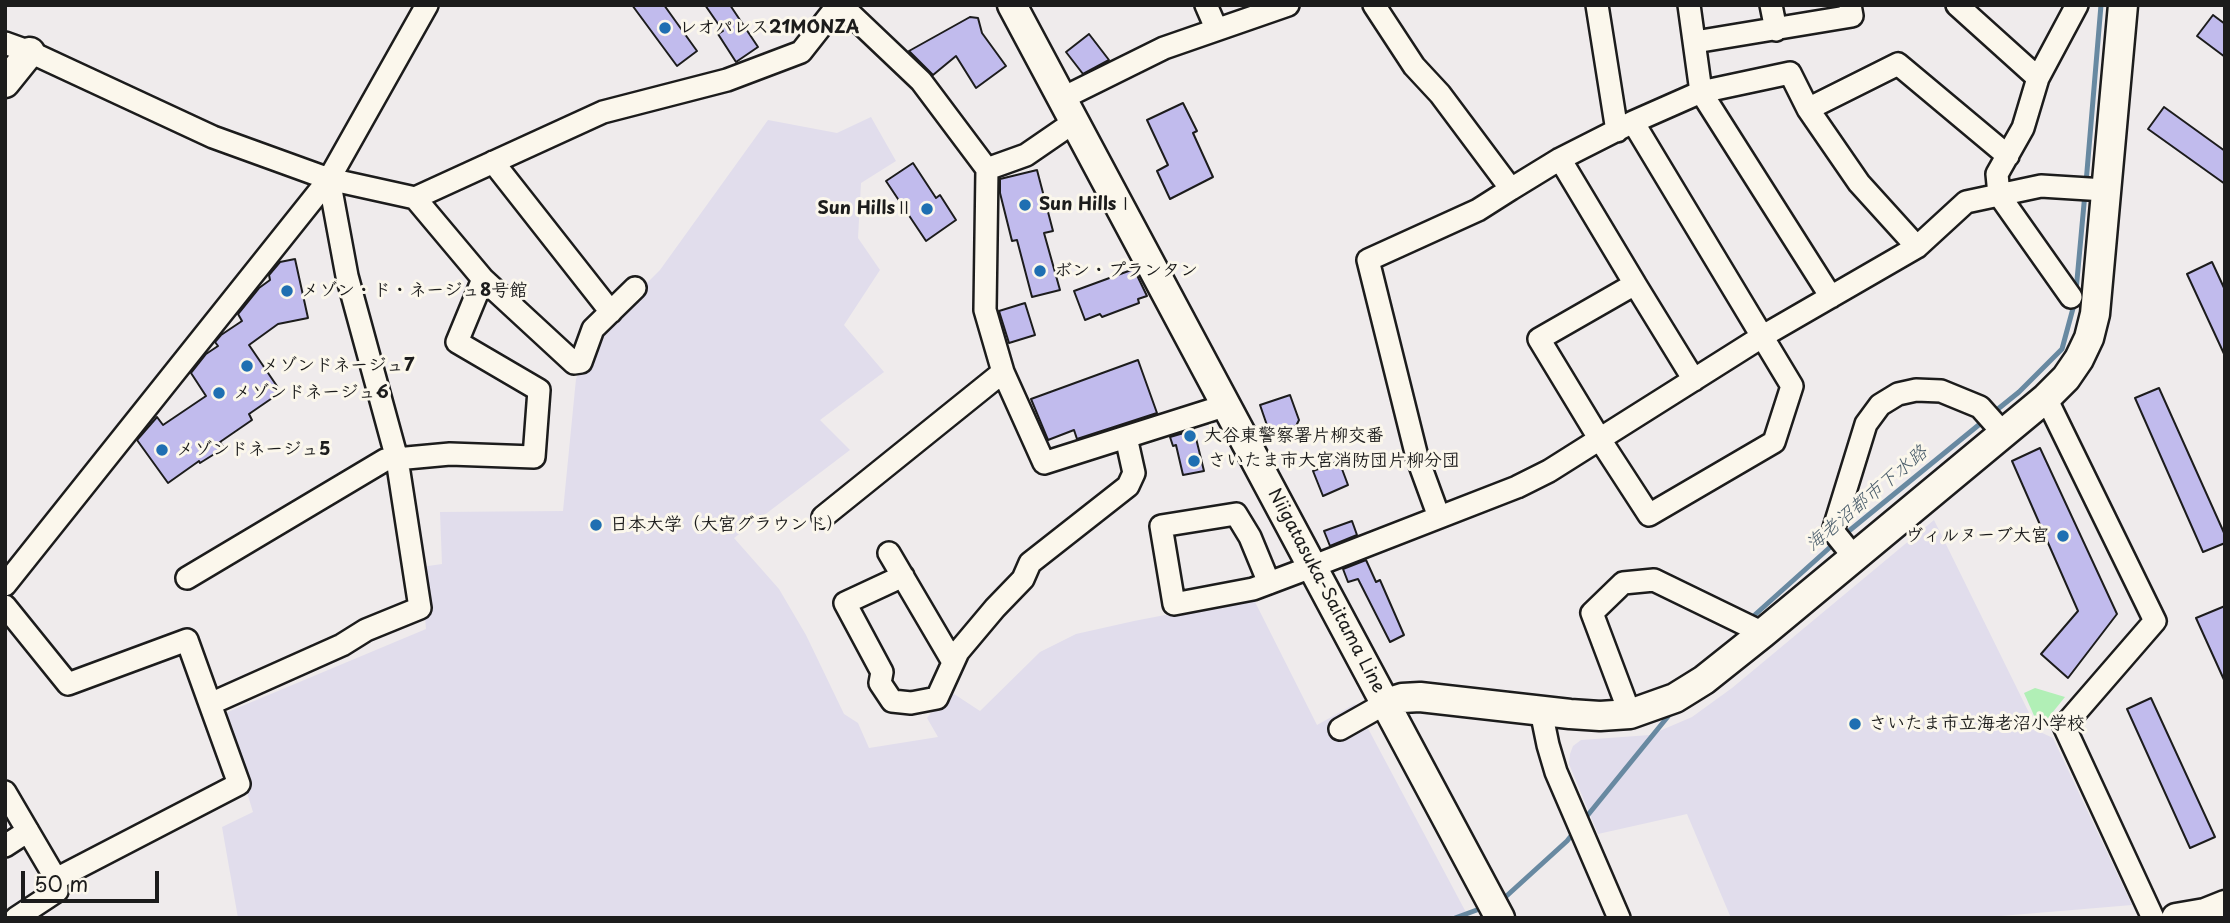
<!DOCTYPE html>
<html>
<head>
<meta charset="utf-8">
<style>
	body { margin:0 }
	#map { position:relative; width:2230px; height:923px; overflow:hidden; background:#efebec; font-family:"Playpen Sans",sans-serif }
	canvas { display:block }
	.frame { position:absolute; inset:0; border:7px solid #1c1c1c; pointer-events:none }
	.scale { position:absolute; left:21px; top:871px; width:138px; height:32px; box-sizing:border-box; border:4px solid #1c1c1c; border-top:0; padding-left:9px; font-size:21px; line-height:24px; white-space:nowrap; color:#1c1c1c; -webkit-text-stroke:5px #fbf7ec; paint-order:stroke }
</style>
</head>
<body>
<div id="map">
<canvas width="2230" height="923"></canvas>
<div class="frame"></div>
<div class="scale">50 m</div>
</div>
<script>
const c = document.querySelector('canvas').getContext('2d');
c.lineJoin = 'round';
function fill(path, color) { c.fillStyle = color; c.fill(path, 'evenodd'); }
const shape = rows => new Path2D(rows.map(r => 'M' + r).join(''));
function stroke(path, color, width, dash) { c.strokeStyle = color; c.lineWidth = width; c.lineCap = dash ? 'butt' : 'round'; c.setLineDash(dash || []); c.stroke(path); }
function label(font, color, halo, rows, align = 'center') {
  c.font = font + ' "Playpen Sans","Klee One",sans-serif'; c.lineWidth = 6; c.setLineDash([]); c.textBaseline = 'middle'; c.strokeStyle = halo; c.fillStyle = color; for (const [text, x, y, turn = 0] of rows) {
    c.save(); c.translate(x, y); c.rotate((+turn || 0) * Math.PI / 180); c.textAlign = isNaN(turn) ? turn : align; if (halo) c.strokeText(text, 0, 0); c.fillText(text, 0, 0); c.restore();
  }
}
fill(shape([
	[871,117,896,161,861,183,858,238,880,270,844,325,884,372,820,420,850,450,734,538,779,589,806,635,844,714,858,723,869,748,938,737,927,718,948,690,980,711,1040,652,1076,634,1134,621,1253,598,1317,725,1355,704,1469,918,238,918,222,827,253,812,223,714,426,629,421,567,442,564,440,512,563,511,576,379,597,333,660,270,768,120,837,133],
	[1934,520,2038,731,2053,738,2132,905,1977,918,1731,918,1687,814,1598,834,1569,764,1570,754,1573,746,1581,740,1650,735,1692,717,1732,688]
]), '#e1ddec');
fill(shape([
	[2035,688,2065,697,2044,723,2036,720,2024,693]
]), '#b1efb6');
stroke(shape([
	[2086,183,2101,5],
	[2076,291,2085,193],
	[1993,413,2019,392,2062,349,2075,301],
	[1844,535,1986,419],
	[1748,621,1837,541],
	[1583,821,1674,709],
	[1501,901,1567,841,1575,831],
	[1455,918,1485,907]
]), '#6889a1', 5);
const building = shape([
	[632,5,664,5,697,51,677,66,632,5],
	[705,5,730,5,758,47,736,62,718,34,723,31,705,5],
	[2213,15,2225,24,2225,57,2197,36,2213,15],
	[970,17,978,18,982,33,1006,66,976,88,956,56,933,75,909,51,970,17],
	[1089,34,1109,60,1083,74,1066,52,1089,34],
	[1183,103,1197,131,1193,133,1213,177,1170,199,1157,171,1168,165,1147,120,1183,103],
	[2164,107,2225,151,2225,184,2148,129,2164,107],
	[913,163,936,198,940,195,956,220,926,241,886,181,913,163],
	[1037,170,1053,231,1044,233,1060,290,1032,297,1017,240,1012,241,1000,193,1000,179,1037,170],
	[295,259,308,318,278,324,249,345,281,392,249,414,252,420,220,442,224,448,200,463,199,461,168,483,137,440,157,417,163,425,206,396,191,373,206,354,218,346,215,342,221,335,242,321,238,314,259,288,270,280,269,275,280,262,295,259],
	[2212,262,2225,290,2225,356,2187,274,2212,262],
	[1134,269,1147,296,1138,299,1139,303,1102,317,1100,314,1085,320,1074,291,1134,269],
	[1025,303,1035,335,1009,343,999,311,1025,303],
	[1138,360,1157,413,1077,439,1074,430,1048,440,1031,399,1138,360],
	[2159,388,2225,535,2225,543,2203,552,2135,398,2159,388],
	[1290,395,1299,420,1296,426,1270,434,1260,405,1290,395],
	[1194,430,1204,471,1183,475,1176,445,1173,446,1170,437,1194,430],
	[2040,448,2117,614,2068,678,2041,654,2078,611,2012,461,2040,448],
	[1339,461,1348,485,1323,496,1313,471,1339,461],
	[1352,521,1357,535,1330,546,1324,531,1352,521],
	[1366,560,1376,582,1380,580,1404,635,1390,642,1358,579,1348,582,1343,569,1366,560],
	[2225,606,2225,682,2196,618,2225,606],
	[2151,698,2215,837,2190,848,2127,709,2151,698]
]);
fill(building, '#c1bbed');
stroke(building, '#1c1c1c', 2);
const street = shape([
	[1206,5,1216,28],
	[1374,5,1414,66,1440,94,1511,189,1560,159,1633,122,1701,92,1790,73,1808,109,1859,183,1917,247],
	[1597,5,1617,131],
	[1689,5,1701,92,1831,297],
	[1771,5,1776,30],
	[1957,5,2038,78,2023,128,1997,174,1999,195,2071,297],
	[1695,42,1852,16,1850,5],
	[5,43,30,52,213,137,329,179,415,198,603,112,727,80,801,52,838,5],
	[2038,78,2077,5],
	[1061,99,1164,48,1288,5],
	[1808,109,1898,64,2008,156],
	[1560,159,1635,284,1539,339,1599,438,1649,515,1774,442,1792,386,1633,122],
	[493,162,611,312],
	[987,169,1026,155,1074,122],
	[415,198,483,279,574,363,581,362,593,329,635,288],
	[1635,284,1694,380],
	[1003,372,1044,463,1227,405],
	[2046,398,2155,621,2064,726,2153,918],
	[823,517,1003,372,985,310,987,169,921,81,841,5],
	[1439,517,1417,457,1368,260,1478,210,1511,189],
	[889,553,953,662],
	[1854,557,1833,531,1866,424,1880,405,1898,394,1916,390,1941,391,1980,407,2004,434],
	[903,576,845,603,882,672,880,683,892,701,911,703,937,698,958,652,995,608,1023,579,1030,563,1128,486,1134,473,1126,437],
	[187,578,385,460,450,454,534,457,539,390,457,342,483,279],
	[1269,583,1250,537,1236,514,1161,526,1174,604,1253,589,1269,583,1314,566,1517,487,1549,471,1763,336,1917,247,1966,202,2041,186,2105,190],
	[5,585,329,179],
	[5,606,68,684,187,640,210,704],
	[1541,711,1548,745,1556,772,1619,918],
	[1630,714,1592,613,1623,583,1654,580,1763,633],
	[1340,729,1386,703],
	[5,792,56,879,57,891,16,918],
	[5,846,28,831],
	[56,879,239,784,210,704,342,645,366,630,420,608,397,459,347,276,329,179,427,5]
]);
const secondary = shape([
	[1012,5,1500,918],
	[5,83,30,52],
	[1386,703,1402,698,1420,697,1570,714,1600,716,1630,714,1675,698,1704,680,1763,633,2046,398,2066,378,2079,359,2089,338,2095,314,2123,5],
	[2176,918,2205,913,2225,905]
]);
stroke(street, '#1c1c1c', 26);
stroke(secondary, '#1c1c1c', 33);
stroke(street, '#fbf7ec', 21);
stroke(secondary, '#fbf7ec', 28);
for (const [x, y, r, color] of [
	[665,28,7,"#1f6fb2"],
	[1025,205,7,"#1f6fb2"],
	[927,209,7,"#1f6fb2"],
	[1040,271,7,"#1f6fb2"],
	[287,291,7,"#1f6fb2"],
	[247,366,7,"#1f6fb2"],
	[219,393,7,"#1f6fb2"],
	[1190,436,7,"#1f6fb2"],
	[162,450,7,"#1f6fb2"],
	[1194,461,7,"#1f6fb2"],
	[596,525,7,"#1f6fb2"],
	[2063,536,7,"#1f6fb2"],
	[1855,724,7,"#1f6fb2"]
]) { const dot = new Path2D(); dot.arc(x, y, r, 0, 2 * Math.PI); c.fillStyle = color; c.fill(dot); stroke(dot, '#fbf7ec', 2.5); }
label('bold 18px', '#1c1c1c', '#fbf7ec', [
	["レオパレス21MONZA",679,28],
	["Sun HillsⅠ",1039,205],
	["Sun HillsⅡ",913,209,"right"],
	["ボン・プランタン",1054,271],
	["メゾン・ド・ネージュ8号館",301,291],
	["メゾンドネージュ7",261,366],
	["メゾンドネージュ6",233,393],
	["大谷東警察署片柳交番",1204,436],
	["メゾンドネージュ5",176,450],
	["さいたま市大宮消防団片柳分団",1208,461],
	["日本大学（大宮グラウンド）",610,525],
	["ヴィルヌーブ大宮",2049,536,"right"],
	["さいたま市立海老沼小学校",1869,724]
], 'left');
label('18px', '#1c1c1c', '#fbf7ec', [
	["Niigatasuka-Saitama Line",1326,591,62]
]);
label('italic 19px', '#485b69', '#fbf7ec', [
	["海老沼都市下水路",1867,499,-40]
]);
</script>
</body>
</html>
